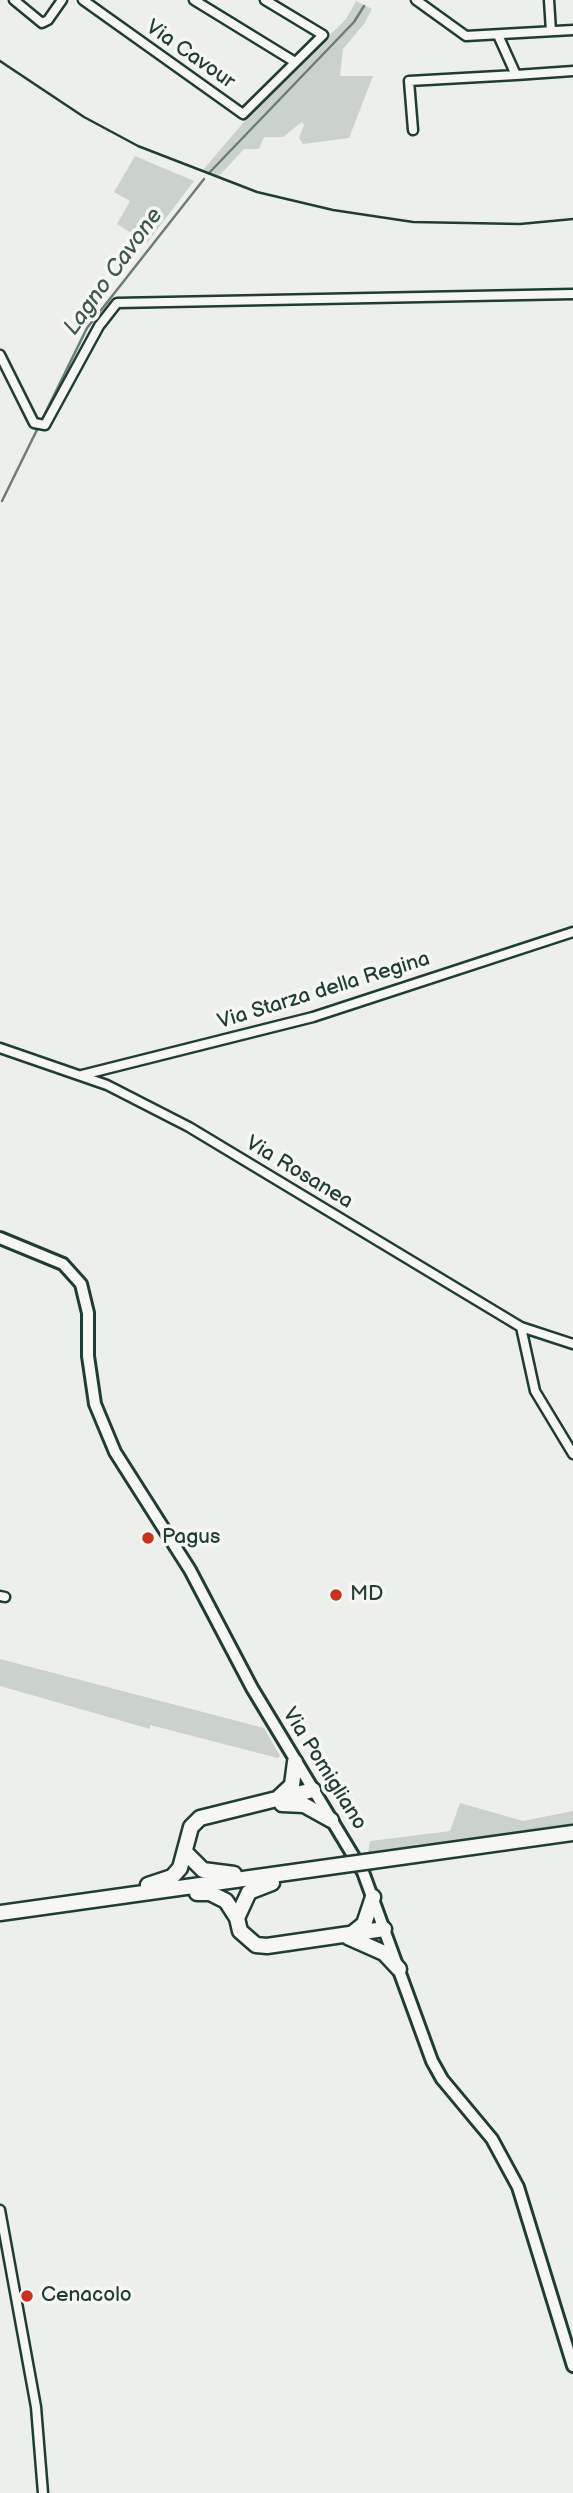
<!DOCTYPE html>
<html>
<head>
<meta charset="utf-8">
<style>
	body { margin:0 }
	canvas { display:block; background:#edefea }
</style>
</head>
<body>
<canvas width="573" height="2493"></canvas>
<script>
const c = document.querySelector('canvas').getContext('2d');
c.lineJoin = 'round';
function fill(path, color) { c.fillStyle = color; c.fill(path, 'evenodd'); }
const shape = rows => new Path2D(rows.map(r => 'M' + r).join(''));
function stroke(path, color, width, dash) { c.strokeStyle = color; c.lineWidth = width; c.lineCap = dash ? 'butt' : 'round'; c.setLineDash(dash || []); c.stroke(path); }
function label(font, color, halo, rows, align = 'center') {
  c.font = font + ' "Balsamiq Sans",sans-serif'; c.lineWidth = 7; c.setLineDash([]); c.textBaseline = 'middle'; c.strokeStyle = halo; c.fillStyle = color; for (const [text, x, y, turn = 0] of rows) {
    c.save(); c.translate(x, y); c.rotate((+turn || 0) * Math.PI / 180); c.textAlign = isNaN(turn) ? turn : align; if (halo) c.strokeText(text, 0, 0); c.fillText(text, 0, 0); c.restore();
  }
}
fill(shape([
	[356,1,372,9,364,24,343,49,340,76,373,76,349,138,303,144,299,138,304,125,302,122,283,137,264,137,259,149,244,149,219,176,203,170,249,116,346,19],
	[135,156,194,181,147,243,117,224,130,201,114,192],
	[0,1659,264,1728,280,1756,278,1758,150,1725,150,1729,0,1686],
	[460,1803,523,1821,573,1811,573,1825,368,1853,370,1841,450,1831]
]), '#cbd2cc');
stroke(shape([
	[209,173,354,22,364,6],
	[2,501,87,328,204,179]
]), '#6c7e77', 2.5);
const minor = shape([
	[14,0,42,23,48,20,62,0],
	[83,0,243,114,323,35,265,0],
	[194,0,295,62],
	[416,0,466,36,573,30],
	[549,0,551,31],
	[498,35,516,75,573,71],
	[413,130,409,81,516,75],
	[0,355,34,423,45,425,99,326,117,303,573,294],
	[0,1048,107,1085,189,1127,521,1327,573,1344],
	[82,1075,313,1017,573,932],
	[521,1327,535,1391,573,1454],
	[0,1596,5,1597],
	[0,2210,36,2407,43,2493]
]);
const tertiary = shape([
	[0,1238,63,1264,81,1284,88,1313,88,1356,95,1404,115,1452,190,1570,252,1688,363,1872,432,2061,442,2079,492,2139,518,2187,573,2366]
]);
const trunk = shape([
	[277,1799,292,1785,295,1762],
	[282,1804,304,1805,331,1820],
	[186,1853,203,1870,234,1874],
	[372,1861,573,1833],
	[148,1885,172,1877,180,1868,191,1827,200,1818,313,1790],
	[197,1893,210,1893,226,1901,237,1918,240,1931,256,1945,267,1946,384,1929],
	[0,1913,343,1865],
	[237,1918,249,1892,272,1883],
	[349,1936,364,1924,373,1897],
	[348,1937,384,1953,399,1969]
]);
stroke(minor, '#1f3d34', 13);
stroke(tertiary, '#1f3d34', 16);
stroke(trunk, '#1f3d34', 19);
stroke(minor, '#f6f6f2', 8);
stroke(tertiary, '#f6f6f2', 10);
stroke(trunk, '#f6f6f2', 14);
stroke(shape([
	[0,61,84,117,138,146,257,192,333,210,413,222,520,224,573,219]
]), '#1f3d34', 2.5);
const trunkBridge = shape([
	[343,1865,372,1861]
]);
stroke(trunkBridge, '#1f3d34', 19, []);
stroke(trunkBridge, '#f6f6f2', 14);
for (const [x, y, r, color] of [
	[148,1538,7,"#c8321e"],
	[336,1595,7,"#c8321e"],
	[27,2296,7,"#c8321e"]
]) { const dot = new Path2D(); dot.arc(x, y, r, 0, 2 * Math.PI); c.fillStyle = color; c.fill(dot); stroke(dot, '#f6f6f2', 2.5); }
label('21px', '#1f3d34', '#f6f6f2', [
	["Via Cavour",190,55,35],
	["Via Starza della Regina",324,991,-17],
	["Via Rosanea",299,1173,31],
	["Via Pomigliano",324,1769,58]
]);
label('21px', '#1f3d34', '#f6f6f2', [
	["Pagus",162,1538],
	["MD",350,1595],
	["Cenacolo",41,2296]
], 'left');
label('italic 23px', '#3f5850', '#f6f6f2', [
	["Lagno Cavone",114,272,-54]
]);
</script>
</body>
</html>
